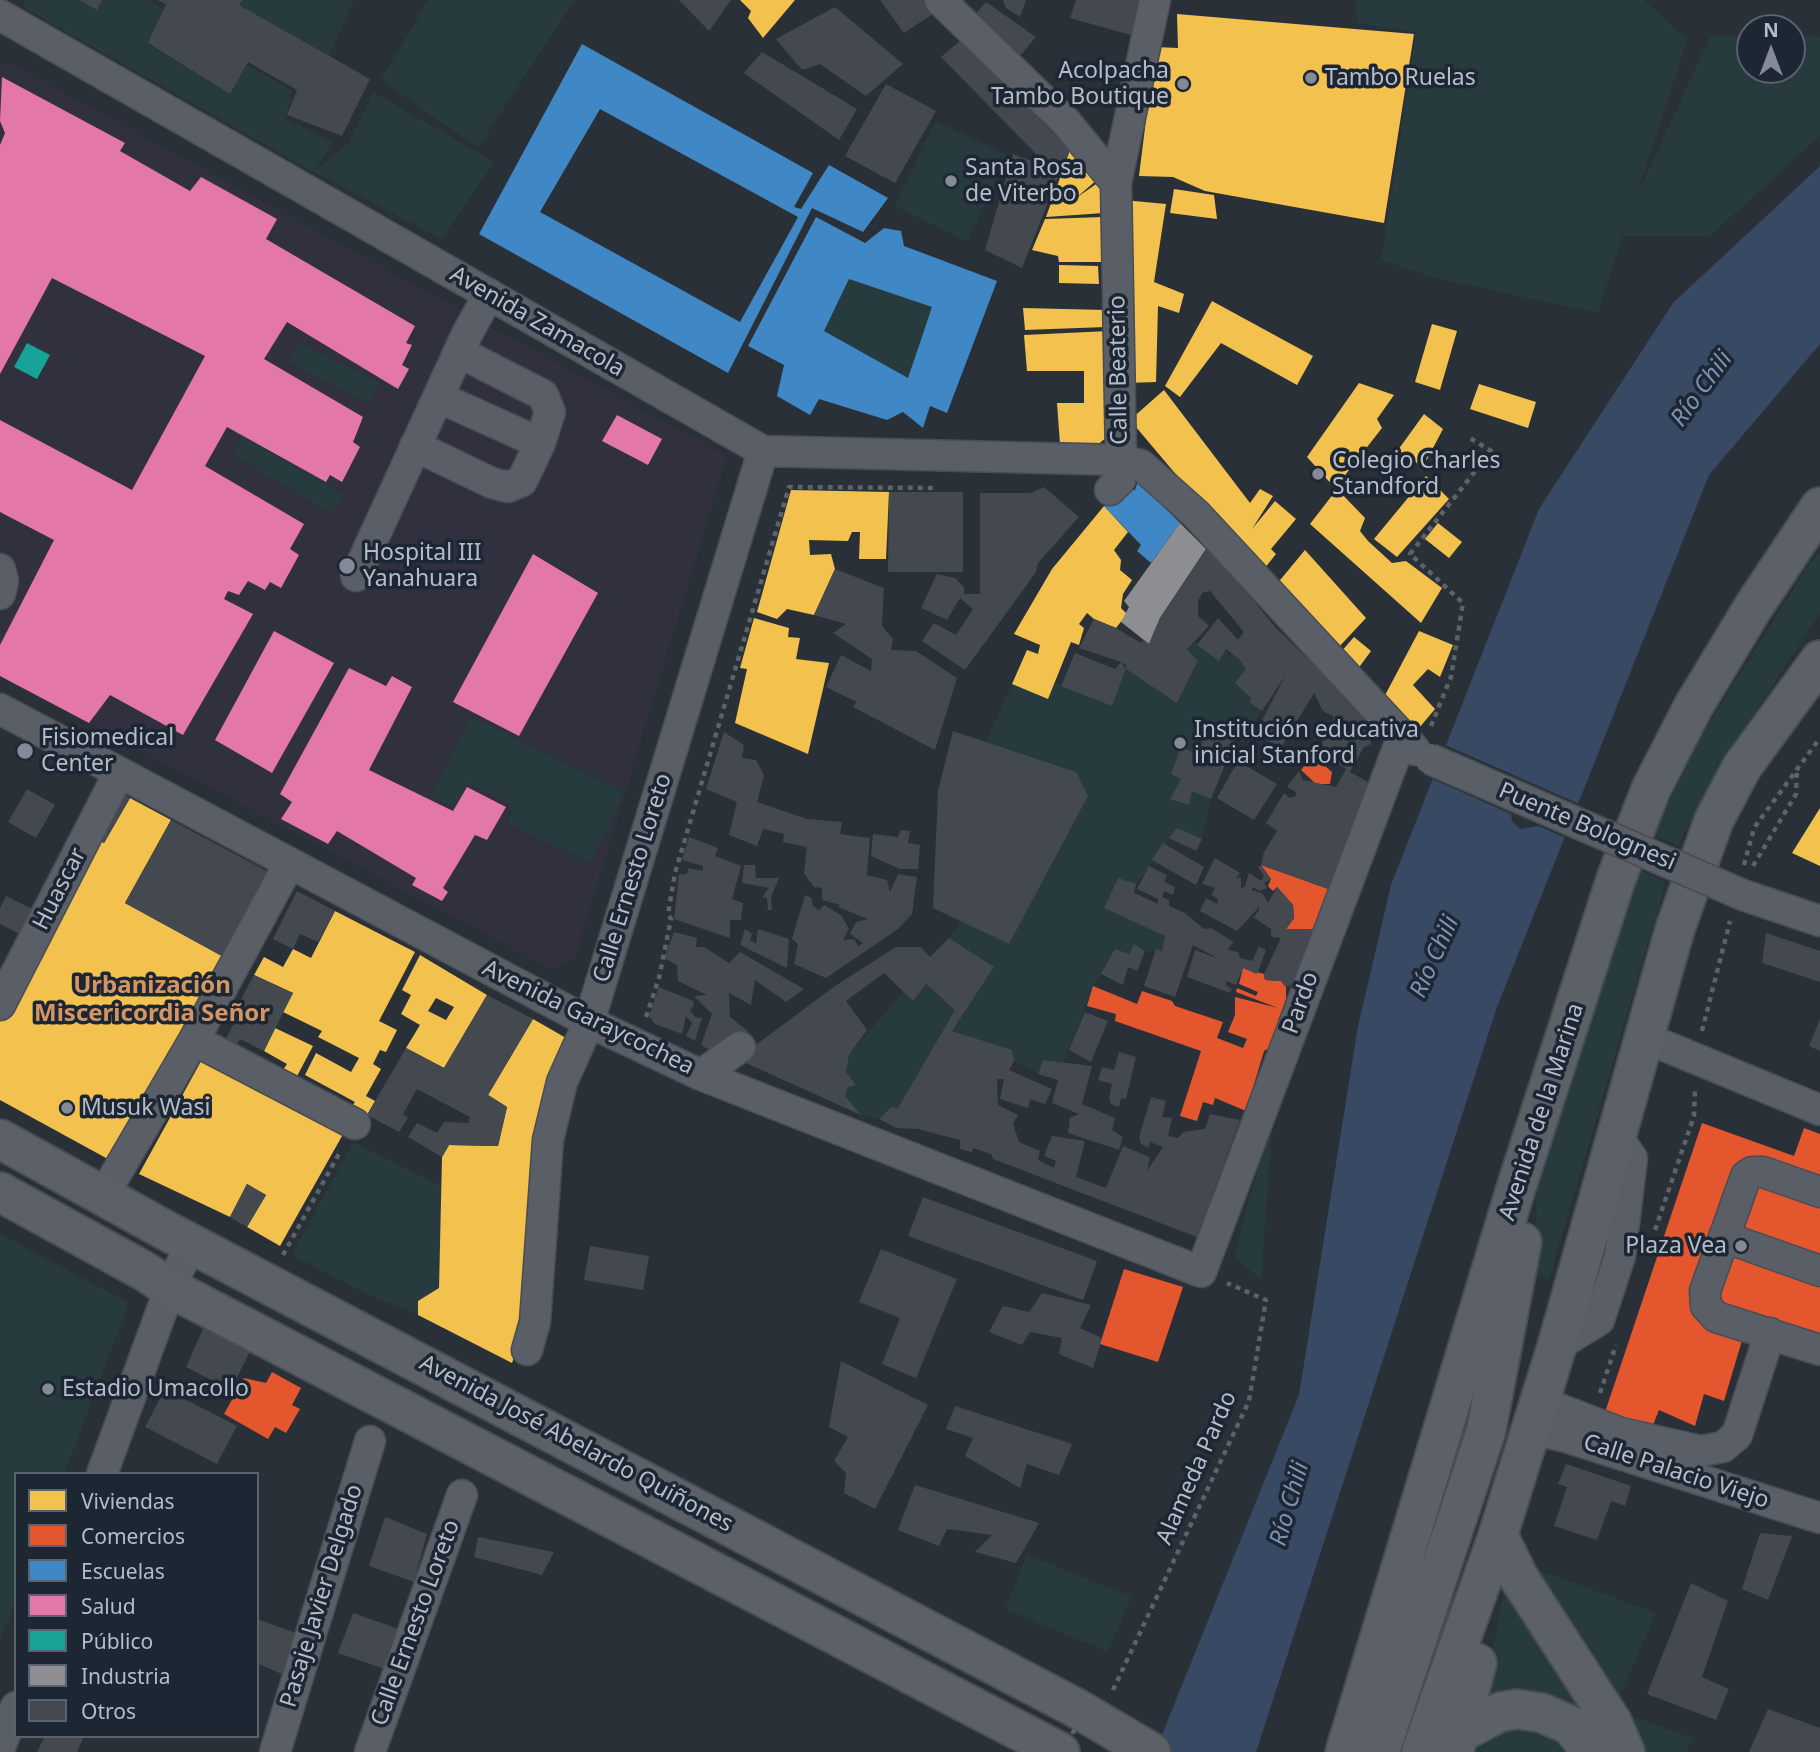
<!DOCTYPE html>
<html>
<head>
<meta charset="utf-8">
<style>
	body { margin:0 }
	#map { position:relative; width:1820px; height:1752px; overflow:hidden; background:#2a3038; font-family:"Noto Sans",sans-serif }
	canvas { display:block }
	.legend { position:absolute; left:14px; top:1472px; width:245px; height:266px; box-sizing:border-box; background:#1d2633; border:2px solid #59626f; margin:0; padding:9px 12px; list-style:none; font-size:21px; color:#b4bcc9 }
	.legend li { display:flex; align-items:center; gap:14px; height:35px }
	.legend b { width:35px; border:2px solid #59626f }
	.north { position:absolute; left:1736px; top:14px; width:70px; height:70px; box-sizing:border-box; background:#1d2633; border:2px solid #59626f; border-radius:50%; rotate:0deg; font-size:19px; font-weight:700; line-height:28px; text-align:center; color:#b4bcc9 }
	.north::after { content:''; display:block; margin:auto; width:24px; height:32px; background:#848b96; clip-path:polygon(50% 0,100% 100%,50% 72%,0 100%) }
</style>
</head>
<body>
<div id="map">
<canvas width="1820" height="1752"></canvas>
<ul class="legend">
<li><b style="height:19px;background:#f2c14e"></b>Viviendas</li>
<li><b style="height:19px;background:#e4572e"></b>Comercios</li>
<li><b style="height:19px;background:#3f88c5"></b>Escuelas</li>
<li><b style="height:19px;background:#e377a8"></b>Salud</li>
<li><b style="height:19px;background:#17a398"></b>Público</li>
<li><b style="height:19px;background:#8d8d92"></b>Industria</li>
<li><b style="height:19px;background:#444950"></b>Otros</li>
</ul>
<div class="north">N</div>
</div>
<script>
const c = document.querySelector('canvas').getContext('2d');
c.lineJoin = 'round';
function fill(path, color) { c.fillStyle = color; c.fill(path, 'evenodd'); }
const shape = rows => new Path2D(rows.map(r => 'M' + r).join(''));
function stroke(path, color, width, dash) { c.strokeStyle = color; c.lineWidth = width; c.lineCap = dash ? 'butt' : 'round'; c.setLineDash(dash || []); c.stroke(path); }
function label(font, color, halo, rows, align = 'center') {
  c.font = font + ' "Noto Sans",sans-serif'; c.lineWidth = 7; c.setLineDash([]); c.textBaseline = 'middle'; c.strokeStyle = halo; c.fillStyle = color; for (const [text, x, y, turn = 0] of rows) {
    c.save(); c.translate(x, y); c.rotate((+turn || 0) * Math.PI / 180); c.textAlign = isNaN(turn) ? turn : align; if (halo) c.strokeText(text, 0, 0); c.fillText(text, 0, 0); c.restore();
  }
}
fill(shape([
	[8,62,727,456,575,958,553,970,0,676,0,66]
]), '#31303e');
fill(shape([
	[26,0,79,0,97,10,102,0,147,0,164,9,148,44,230,94,247,65,293,91,285,119,332,142,316,170,349,143,373,92,494,162,442,239,314,172,23,7],
	[242,0,354,0,329,56,239,5],
	[428,0,574,0,478,148,381,80],
	[1356,0,1644,0,1687,40,1637,195,1711,35,1750,36,1750,70,1792,70,1792,36,1820,37,1820,136,1710,236,1623,236,1598,313,1440,279,1381,260,1416,32,1357,23],
	[936,121,1009,156,967,241,894,206],
	[849,279,932,307,908,378,824,331],
	[300,342,380,383,369,404,289,362],
	[243,437,344,495,333,514,232,455],
	[1820,553,1820,613,1728,754,1678,845,1652,835,1678,776,1713,717,1810,562],
	[1194,641,1219,661,1225,651,1240,660,1246,669,1250,703,1262,711,1244,741,1212,719,1197,754,1181,748,1171,774,1181,779,1170,798,1189,804,1192,791,1211,799,1202,839,1177,828,1136,884,1117,878,1105,908,1165,936,1162,951,1145,951,1134,944,1129,954,1101,974,1093,986,1064,1062,1043,1060,1038,1074,1014,1061,1012,1050,952,1031,994,967,949,938,961,921,1009,944,1088,796,1076,772,986,742,1012,684,1047,699,1055,682,1112,706,1126,669,1177,703,1198,662,1187,649],
	[470,716,625,792,590,863,507,823,515,806,467,782,454,807,430,796],
	[1639,870,1666,882,1549,1279,1534,1272,1538,1164],
	[926,984,955,1010,898,1108,891,1107,879,1119,861,1115,845,1096,848,1087,856,1085,846,1072,849,1055,904,991],
	[1273,1115,1261,1280,1234,1256],
	[353,1142,443,1187,439,1288,418,1301,418,1315,359,1290,292,1255],
	[0,1234,129,1303,64,1474,16,1474,16,1599,0,1641],
	[1027,1555,1131,1597,1108,1652,1005,1609],
	[1536,1569,1656,1613,1620,1695,1584,1639],
	[1507,1594,1593,1714,1586,1718,1566,1702,1534,1690,1517,1690,1482,1701,1503,1597],
	[1629,1714,1693,1739,1686,1752,1646,1752],
	[1530,1719,1575,1752,1470,1752,1472,1745]
]), '#273a3e');
fill(shape([
	[1820,166,1820,344,1709,475,1497,1007,1256,1752,1155,1752,1299,1395,1358,1026,1391,885,1539,509,1673,303]
]), '#384963');
fill(shape([
	[1443,744,1582,805,1568,839,1538,826,1520,829,1512,821,1511,814,1430,778]
]), '#2a3038');
fill(shape([
	[740,0,795,0,763,38,748,18,751,11],
	[1177,14,1414,34,1384,223,1205,191,1173,177,1139,176,1155,47,1178,48],
	[1070,150,1098,179,1076,198,1099,182,1104,200,1104,213,1046,217],
	[1174,189,1214,195,1217,219,1170,213],
	[1123,200,1166,204,1154,282,1184,294,1179,313,1158,306,1156,382,1127,383],
	[1103,217,1104,262,1059,262,1058,256,1032,250,1045,219],
	[1059,265,1098,266,1099,284,1059,283],
	[1212,301,1313,356,1297,385,1221,343,1180,397,1165,386],
	[1023,308,1105,310,1106,327,1025,330],
	[1432,324,1457,331,1440,390,1415,382],
	[1109,331,1112,433,1096,446,1060,444,1057,403,1084,403,1084,371,1027,371,1024,335],
	[1359,383,1394,395,1377,419,1382,428,1335,488,1307,457],
	[1479,384,1536,402,1528,428,1470,409],
	[1164,390,1250,503,1260,489,1273,496,1252,529,1275,501,1296,519,1271,549,1276,554,1260,574,1130,420],
	[1424,414,1443,429,1423,467,1398,450],
	[1426,476,1449,499,1397,557,1374,539],
	[1337,489,1365,518,1360,531,1368,541,1392,563,1406,561,1442,588,1421,623,1310,524],
	[791,490,889,492,886,559,859,559,860,532,852,532,848,541,809,540,810,555,831,554,835,569,814,615,787,609,777,619,757,612],
	[1104,506,1128,532,1114,550,1121,560,1120,570,1132,580,1123,594,1121,608,1127,614,1116,628,1094,619,1087,613,1079,624,1084,628,1079,645,1071,642,1048,699,1012,684,1027,650,1038,654,1040,645,1014,634,1052,569],
	[1438,523,1462,542,1449,558,1425,539],
	[1305,550,1366,618,1337,649,1276,585],
	[754,618,789,628,788,637,800,638,796,659,829,663,808,754,735,723,747,669,740,668],
	[1419,631,1453,645,1440,677,1428,669,1413,685,1435,709,1414,734,1383,699],
	[1354,637,1371,651,1352,677,1333,661],
	[130,798,171,820,125,903,231,961,117,1164,0,1100,0,1010,91,836,104,843],
	[1820,808,1820,866,1792,853],
	[335,911,415,952,379,1021,397,1030,386,1052,380,1050,373,1064,381,1069,366,1096,375,1101,367,1115,352,1106,355,1102,305,1075,316,1053,351,1072,359,1058,318,1037,322,1031,283,1012,293,993,254,975,264,957,283,967,293,949,311,958],
	[420,955,487,995,444,1068,406,1048,420,1025,401,1014,411,995,402,990],
	[436,998,454,1007,446,1020,428,1011],
	[533,1019,566,1038,527,1320,512,1363,418,1315,418,1301,439,1288,442,1157,449,1145,498,1146,507,1107,488,1095],
	[275,1028,313,1046,296,1078,283,1070,287,1064,264,1051],
	[205,1054,346,1129,280,1246,247,1227,266,1195,247,1184,230,1217,139,1174]
]), '#f2c14e');
fill(shape([
	[1310,759,1318,760,1332,772,1330,784,1316,784,1301,770],
	[1261,865,1334,891,1319,929,1286,929,1294,918,1293,905,1277,887,1273,891,1268,886,1271,879],
	[1243,968,1264,974,1265,980,1281,981,1286,987,1286,999,1269,1048,1264,1051,1246,1111,1215,1098,1213,1105,1203,1102,1197,1121,1180,1116,1201,1051,1115,1021,1116,1014,1087,1006,1093,986,1137,1004,1142,991,1172,1001,1175,1006,1223,1022,1217,1038,1243,1048,1247,1039,1228,1032,1235,1015,1235,997,1278,1008,1236,992,1237,988,1256,996,1258,992,1239,984],
	[1702,1123,1794,1156,1804,1128,1820,1134,1820,1364,1743,1337,1724,1401,1704,1394,1695,1426,1659,1410,1645,1445,1599,1430],
	[1124,1269,1183,1287,1158,1362,1100,1344],
	[272,1372,301,1388,292,1405,300,1409,286,1433,275,1427,268,1439,224,1414,244,1378,266,1383]
]), '#e4572e');
fill(shape([
	[582,44,813,173,794,207,801,209,829,165,888,198,863,232,812,208,728,373,479,234],
	[600,109,798,217,740,322,540,212],
	[816,217,865,243,884,228,901,231,904,246,997,281,947,413,930,406,923,428,903,412,887,420,819,399,810,415,777,396,784,365,748,346],
	[849,279,932,307,908,378,824,331],
	[1138,481,1180,523,1151,563,1137,551,1141,545,1104,506,1118,490,1135,490]
]), '#3f88c5');
fill(shape([
	[2,77,125,143,120,151,190,191,201,177,277,219,266,239,415,326,406,343,412,345,402,365,409,369,398,389,287,322,264,359,363,417,353,442,360,447,342,482,330,475,326,482,227,427,205,466,304,524,290,549,299,555,281,588,270,582,265,590,248,581,239,595,228,591,224,599,253,614,183,735,110,695,89,723,0,676,0,645,54,540,0,512,0,420,132,490,205,356,52,278,0,374,0,145,5,133,0,121],
	[617,415,662,439,648,465,602,441],
	[533,554,598,593,519,736,453,702],
	[274,631,334,663,272,773,215,740],
	[349,668,386,686,392,676,412,687,369,770,453,811,467,787,506,807,487,840,475,835,443,888,448,892,442,901,412,885,416,878,337,831,328,844,281,819,292,802,280,794]
]), '#e377a8');
fill(shape([
	[27,343,50,355,37,379,14,367]
]), '#17a398');
fill(shape([
	[1180,523,1206,549,1160,618,1149,644,1121,622,1129,607,1124,601]
]), '#8d8d92');
fill(shape([
	[79,0,102,0,97,10],
	[157,0,242,0,239,5,370,79,342,136,287,115,297,90,248,62,230,94,148,43,166,4],
	[679,0,731,0,709,31],
	[880,0,927,0,936,12,904,33],
	[1003,0,1026,0,1020,17,1006,8],
	[1076,0,1144,0,1134,36,1070,18],
	[986,2,1036,37,1014,63,971,19],
	[835,7,903,64,866,96,820,64,802,70,776,39],
	[961,40,1070,150,1061,171,1035,160,1036,154,941,57],
	[762,52,857,109,839,140,744,73],
	[886,84,936,111,895,183,845,156],
	[1013,154,1060,172,1022,268,985,250],
	[1044,487,1079,517,1038,563,1036,572,965,670,922,641,934,623,956,635,973,609,960,598,947,620,921,608,937,574,955,578,964,587,964,594,980,594,980,493,1031,493],
	[889,492,963,492,963,572,888,572],
	[1206,549,1232,574,1275,627,1368,717,1371,744,1364,747,1350,772,1374,785,1334,891,1261,865,1264,852,1277,831,1266,823,1284,793,1290,798,1296,796,1296,792,1287,787,1299,771,1303,780,1336,787,1346,769,1322,753,1322,742,1334,717,1323,711,1314,693,1281,748,1255,734,1286,674,1262,711,1250,703,1251,698,1235,683,1246,669,1240,660,1226,649,1219,661,1197,645,1218,618,1238,640,1244,632,1210,591,1202,593,1198,601,1198,616,1209,626,1187,649,1198,661,1177,703,1126,669,1126,665,1121,662,1126,669,1112,706,1061,686,1075,653,1115,669,1121,662,1079,648,1094,619,1116,628,1141,643,1144,640,1149,644,1160,618],
	[835,569,884,588,882,626,893,639,891,650,916,651,957,678,935,750,853,707,857,702,826,687,841,655,871,671,872,659,833,633,846,624,814,615],
	[1212,719,1236,738,1211,799,1192,791,1189,805,1170,799,1181,779,1171,774,1181,747,1197,754],
	[953,731,1076,772,1088,796,1009,944,933,908,938,791],
	[724,732,744,745,742,758,756,760,764,775,757,802,807,819,842,822,840,834,870,838,867,875,887,880,890,892,898,874,917,877,912,914,898,929,826,978,794,964,798,944,792,939,805,895,812,898,812,905,819,910,824,905,842,916,849,929,843,940,854,939,858,946,863,943,850,934,856,922,868,919,838,907,840,905,822,900,822,888,814,887,804,873,807,847,783,842,784,834,763,829,757,846,729,835,737,802,706,789],
	[1238,761,1277,784,1254,820,1217,798],
	[27,789,55,805,36,838,8,822],
	[116,791,130,798,104,843,91,836],
	[171,820,276,876,231,961,125,903],
	[1177,828,1202,839,1196,851,1169,838],
	[901,830,910,831,908,843,920,845,918,869,900,869,871,856,873,834,898,837],
	[689,837,718,848,715,856,741,866,732,899,743,903,741,920,730,920,730,938,674,919,679,874,687,874,688,868,703,871,703,866,682,860],
	[1163,843,1204,867,1196,885,1152,860],
	[1215,858,1240,873,1236,878,1241,877,1241,888,1245,887,1249,873,1261,881,1264,876,1258,867,1261,865,1271,879,1264,883,1267,888,1260,891,1252,887,1252,890,1263,894,1268,903,1277,887,1293,905,1294,918,1286,929,1319,929,1299,981,1286,987,1281,981,1265,980,1264,974,1281,938,1271,937,1271,929,1253,917,1259,911,1259,907,1237,931,1200,911,1206,898,1217,904,1218,899,1211,895,1215,888,1202,884],
	[744,865,755,865,756,878,779,878,771,897,772,910,768,910,767,898,762,897,769,888,742,883],
	[1149,866,1167,875,1164,882,1175,887,1173,895,1164,891,1162,897,1169,900,1169,906,1185,913,1204,929,1211,928,1234,942,1227,949,1239,953,1240,958,1252,961,1259,946,1266,950,1257,974,1243,968,1236,985,1226,981,1226,985,1232,989,1230,993,1187,977,1195,950,1219,959,1193,945,1175,997,1144,986,1156,949,1162,951,1165,936,1104,908,1118,878,1136,884,1134,893,1158,904,1158,899,1137,889],
	[297,891,335,911,318,942,300,934,293,949,273,939],
	[6,896,41,913,28,938,0,924,0,908],
	[745,929,752,934,750,940,756,944,758,929,789,939,787,968,740,945],
	[674,932,697,938,696,947,704,947,729,963,740,952,804,989,786,1002,755,980,751,1005,729,993,730,1017,749,1032,720,1056,701,1045,712,1014,694,996,707,995,678,981,677,965,664,958],
	[1766,933,1820,951,1820,982,1762,963],
	[949,938,994,967,952,1031,1012,1050,1014,1061,1009,1070,1052,1089,1045,1104,1030,1099,1028,1108,1000,1099,1004,1079,997,1079,998,1105,1018,1115,1013,1124,1019,1142,1040,1151,1038,1160,1054,1168,1056,1161,1044,1156,1052,1136,1085,1141,1076,1177,1106,1188,1123,1146,1150,1157,1147,1171,1163,1147,1150,1142,1149,1148,1141,1144,1139,1137,1151,1097,1166,1101,1162,1117,1172,1118,1168,1136,1178,1138,1183,1132,1205,1129,1210,1114,1240,1120,1197,1237,993,1159,991,1154,973,1148,972,1152,960,1149,960,1140,918,1129,896,1128,879,1119,891,1107,898,1108,955,1010,926,984,913,1001,884,973,846,1001,867,1030,849,1055,846,1072,856,1085,848,1087,845,1096,861,1115,737,1059,835,986,896,947,921,947,930,957],
	[1134,944,1145,951,1137,971,1128,967,1123,985,1101,974,1115,949,1129,954],
	[254,975,293,993,264,1051,240,1039,236,1046,225,1040,237,1018,232,1016],
	[659,987,693,1001,694,1006,690,1010,695,1017,702,1018,695,1041,686,1036,692,1023,686,1016,682,1034,655,1024,649,1016],
	[487,995,533,1019,488,1095,507,1107,498,1146,449,1145,442,1157,408,1137,417,1123,437,1133,444,1122,468,1123,470,1117,417,1089,403,1114,408,1118,399,1132,367,1115,406,1048,444,1068],
	[1085,1012,1108,1021,1091,1062,1069,1050],
	[1820,1019,1820,1051,1809,1046],
	[1119,1052,1136,1057,1126,1099,1121,1098,1119,1107,1111,1104,1109,1098,1112,1084,1098,1080,1102,1067,1114,1070],
	[1043,1060,1092,1066,1082,1104,1115,1118,1112,1130,1123,1137,1119,1150,1068,1133,1070,1118,1079,1114,1052,1103,1058,1080,1038,1074],
	[247,1184,266,1195,247,1227,230,1217],
	[923,1197,1097,1261,1083,1300,908,1236],
	[590,1246,649,1256,643,1290,584,1280],
	[881,1249,957,1279,916,1378,882,1364,900,1318,859,1302],
	[1042,1293,1091,1305,1080,1328,1102,1338,1093,1368,1059,1354,1062,1338,1030,1332,1022,1345,989,1332,1003,1306,1029,1312],
	[205,1324,251,1349,231,1390,186,1367],
	[841,1361,928,1405,875,1509,844,1493,846,1473,834,1461,848,1437,829,1427],
	[165,1389,237,1426,217,1464,145,1427],
	[955,1406,1072,1444,1059,1475,1027,1464,1020,1488,965,1456,973,1438,946,1429],
	[1566,1464,1631,1486,1625,1506,1611,1501,1597,1540,1554,1526,1567,1487,1558,1484],
	[915,1485,1039,1523,1016,1563,975,1552,992,1535,947,1529,939,1546,898,1530],
	[385,1517,427,1534,414,1582,369,1566],
	[1760,1533,1792,1536,1768,1600,1742,1589],
	[478,1537,554,1552,542,1575,474,1557],
	[1691,1583,1728,1601,1702,1677,1729,1689,1716,1720,1647,1694],
	[353,1613,402,1630,388,1670,338,1653],
	[257,1619,304,1636,286,1676,257,1663],
	[1768,1709,1820,1728,1820,1752,1749,1752],
	[45,1736,80,1736,83,1738,77,1752,37,1752]
]), '#444950');
const minor = shape([
	[940,0,1066,122,1116,183],
	[0,15,763,451,1121,460,1141,465,1196,514,1415,750],
	[438,397,540,443],
	[415,446,492,483,508,487,522,481,540,443,550,412,543,395,459,352],
	[1110,490,1120,480,1121,460,1116,183,1155,0],
	[0,569,3,581,0,594],
	[356,576,466,336,489,294],
	[0,709,589,1022,701,1075,1201,1272,1403,735],
	[1743,895,1820,921],
	[0,1005,119,773],
	[1643,1037,1820,1110],
	[194,1040,355,1124],
	[701,1075,740,1047],
	[1820,1192,1763,1172,1752,1172,1746,1176,1705,1291,1706,1306,1716,1317,1820,1350],
	[103,1196,194,1040,289,864],
	[1724,1237,1820,1271],
	[1557,1346,1599,1320,1620,1256,1632,1158,1615,1134],
	[527,1350,535,1322,548,1140,562,1082,589,1022,763,451],
	[1539,1401,1621,1433,1701,1451,1723,1447,1737,1435,1770,1333],
	[1531,1429,1566,1437,1820,1518],
	[102,1474,170,1288,191,1244],
	[0,1747,16,1707],
	[275,1752,370,1441],
	[370,1752,462,1495]
]);
const major = shape([
	[0,1139,165,1230,1078,1709,1151,1752],
	[0,1192,144,1271,170,1288,1060,1752],
	[1498,1535,1519,1578,1612,1722,1625,1752],
	[1460,1733,1500,1712,1517,1709,1542,1713,1570,1725,1592,1752],
	[1345,1752,1516,1188,1616,879,1651,789,1693,707,1754,606,1820,507],
	[1380,1752,1486,1431,1522,1242],
	[1421,1752,1498,1535,1557,1346,1675,929,1714,820,1742,767,1820,660],
	[1454,1752,1477,1663]
]);
stroke(minor, '#484c53', 33);
stroke(major, '#484c55', 42);
stroke(shape([
	[1431,726,1451,677,1463,603,1410,554,1491,451,1467,436],
	[1744,865,1754,828,1820,738],
	[1753,866,1796,794,1797,768],
	[646,1017,659,978,671,919,668,914,675,873,789,487,937,488],
	[1702,1031,1730,921],
	[1655,1230,1694,1116,1695,1088],
	[283,1255,341,1150],
	[1600,1393,1616,1345],
	[1113,1690,1249,1401,1266,1300,1227,1283]
]), '#5d636a', 4.5, [5, 5]);
stroke(minor, '#5a5e66', 30);
stroke(major, '#5c6168', 38);
const minorBridge = shape([
	[1430,759,1743,895]
]);
stroke(minorBridge, '#484c53', 33, []);
stroke(shape([
	[1064,1752,1090,1696]
]), '#5d636a', 4.5, [5, 5]);
stroke(minorBridge, '#5a5e66', 30);
for (const [x, y, r, color] of [
	[1311,78,7,"#848b96"],
	[1183,84,7,"#848b96"],
	[951,181,7,"#848b96"],
	[1318,474,7,"#848b96"],
	[347,566,9,"#848b96"],
	[1180,743,7,"#848b96"],
	[25,751,9,"#848b96"],
	[67,1108,7,"#848b96"],
	[1741,1246,7,"#848b96"],
	[48,1389,7,"#848b96"]
]) { const dot = new Path2D(); dot.arc(x, y, r, 0, 2 * Math.PI); c.fillStyle = color; c.fill(dot); stroke(dot, '#1d2633', 2.5); }
label('23px', '#b4bcc9', '#1d2633', [
	["Acolpacha",1169,71,"right"],
	["Tambo Boutique",1169,97,"right"],
	["Tambo Ruelas",1325,78],
	["Santa Rosa",965,168],
	["de Viterbo",965,194],
	["Colegio Charles",1332,461],
	["Standford",1332,487],
	["Hospital III",363,553],
	["Yanahuara",363,579],
	["Institución educativa",1194,730],
	["inicial Stanford",1194,756],
	["Fisiomedical",41,738],
	["Center",41,764],
	["Musuk Wasi",81,1108],
	["Plaza Vea",1727,1246,"right"],
	["Estadio Umacollo",62,1389]
], 'left');
label('23px', '#b4bcc9', '#1d2633', [
	["Avenida Zamacola",537,322,30],
	["Calle Beaterio",1119,370,-91],
	["Puente Bolognesi",1587,827,23],
	["Calle Ernesto Loreto",633,878,-73],
	["Huascar",60,889,-63],
	["Pardo",1301,1003,-70],
	["Avenida Garaycochea",588,1018,26],
	["Avenida de la Marina",1542,1112,-72],
	["Avenida José Abelardo Quiñones",576,1444,28],
	["Alameda Pardo",1197,1468,-66],
	["Calle Palacio Viejo",1676,1472,18],
	["Pasaje Javier Delgado",322,1596,-73],
	["Calle Ernesto Loreto",416,1623,-70]
]);
label('italic 24px', '#7c92b1', '#1d2633', [
	["Río Chili",1702,389,-54],
	["Río Chili",1435,957,-66],
	["Río Chili",1290,1504,-74]
]);
label('bold 24px', '#d59563', '#1d2633', [
	["Urbanización",152,986],
	["Miscericordia Señor",152,1014]
]);
</script>
</body>
</html>
